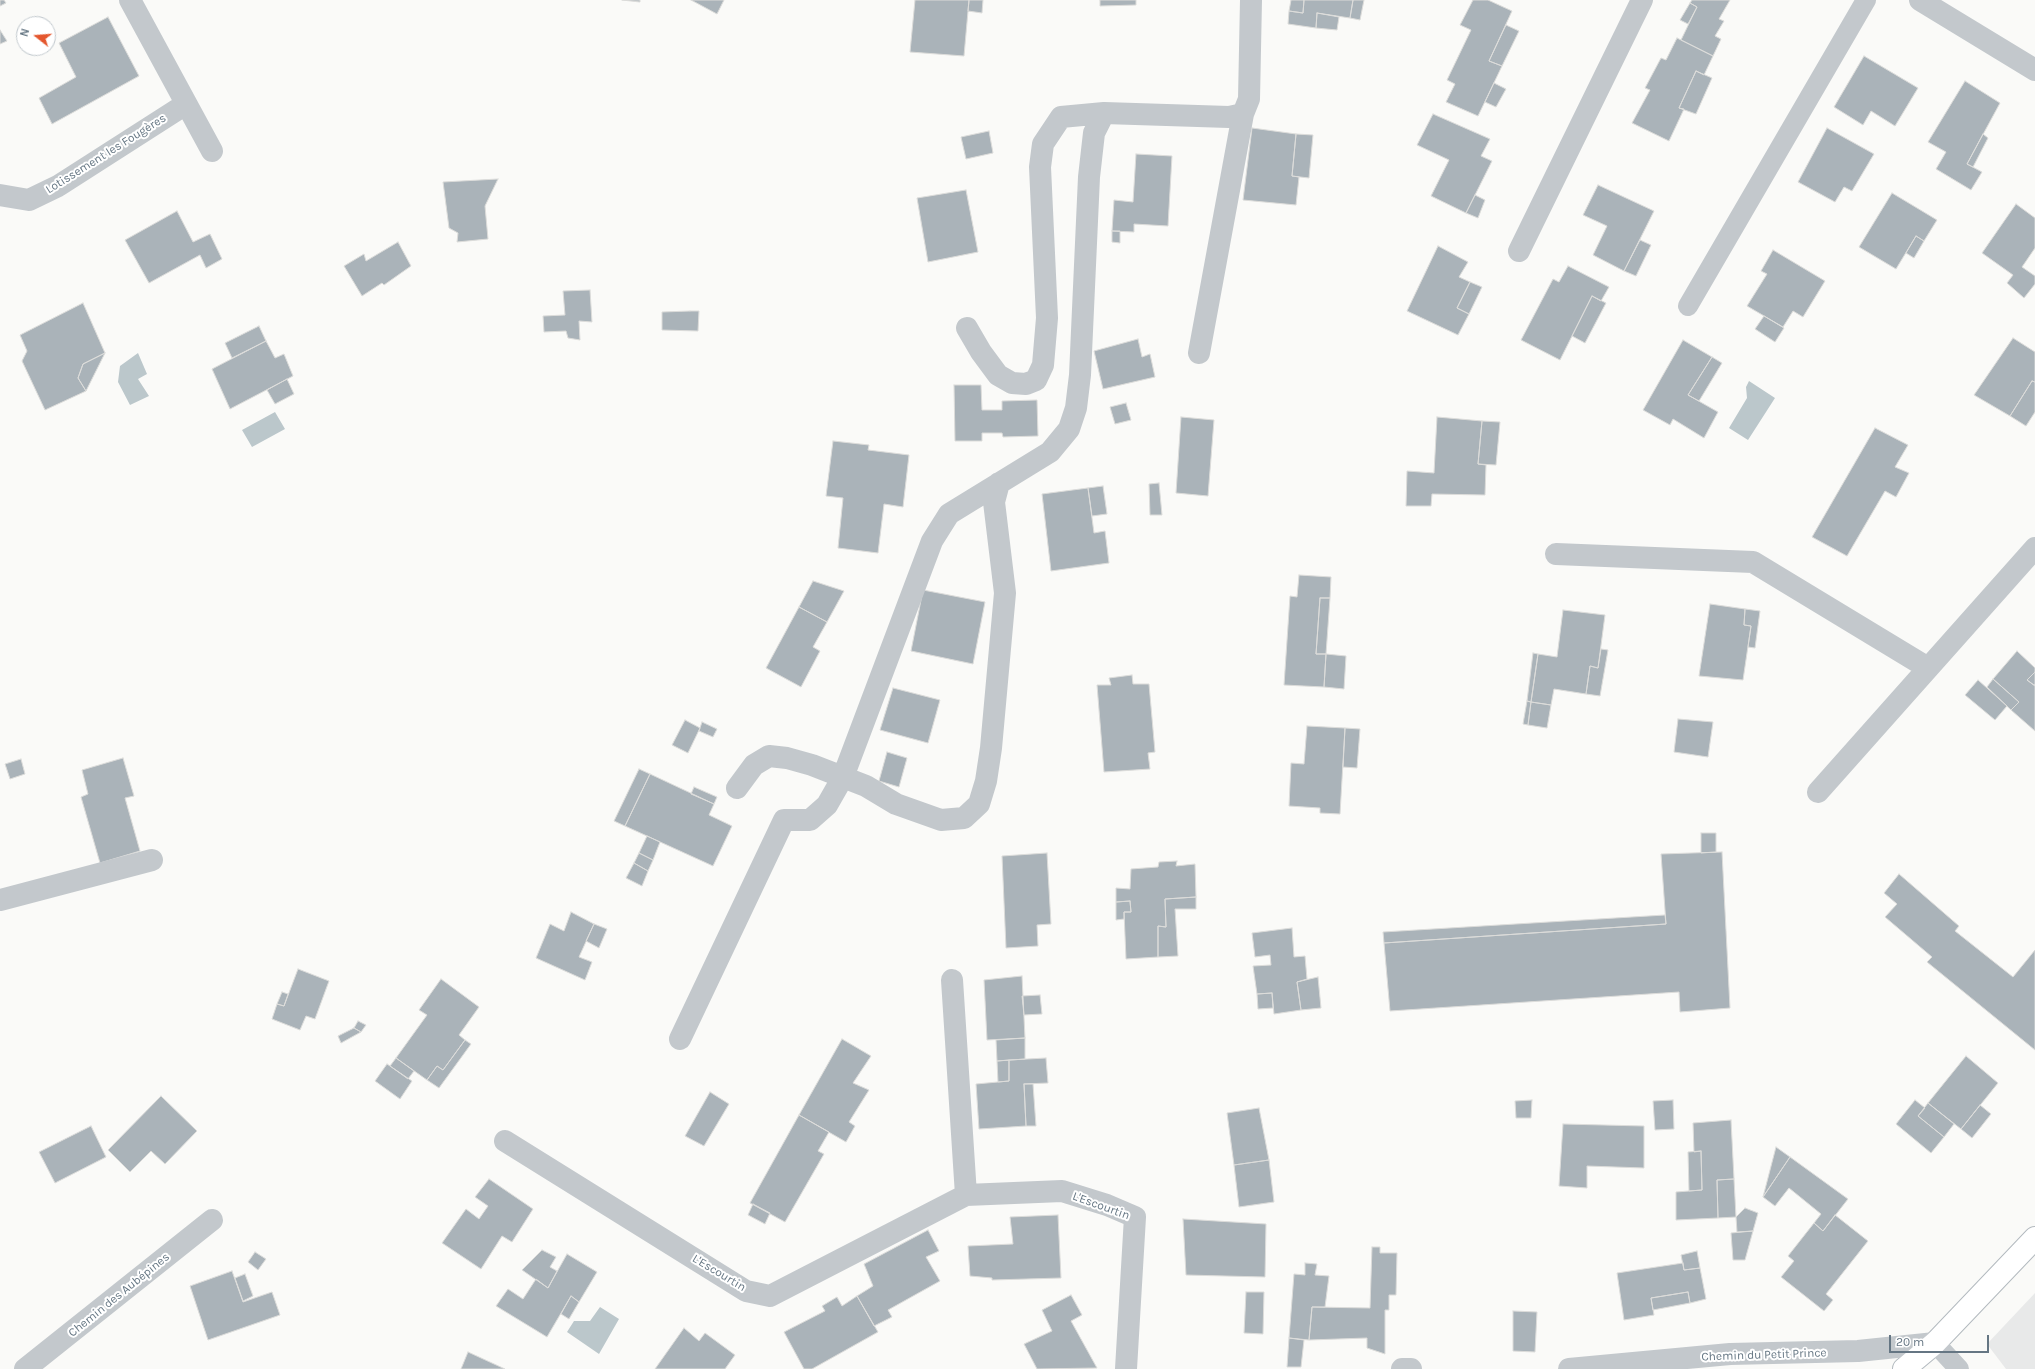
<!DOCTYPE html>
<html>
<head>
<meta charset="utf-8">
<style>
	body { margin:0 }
	#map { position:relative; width:2035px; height:1369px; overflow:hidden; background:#fafaf8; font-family:Karla,sans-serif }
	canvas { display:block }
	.north { position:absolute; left:16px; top:16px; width:40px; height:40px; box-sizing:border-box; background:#fff; border:1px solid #c1c8cd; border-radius:50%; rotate:287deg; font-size:11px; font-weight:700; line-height:16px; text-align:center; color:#657683 }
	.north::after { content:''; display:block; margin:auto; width:14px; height:18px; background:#e4572e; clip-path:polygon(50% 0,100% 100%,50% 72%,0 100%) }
	.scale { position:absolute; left:1889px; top:1335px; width:100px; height:18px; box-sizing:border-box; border:2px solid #657683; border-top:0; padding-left:5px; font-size:12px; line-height:14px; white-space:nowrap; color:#657683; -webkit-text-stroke:3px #fff; paint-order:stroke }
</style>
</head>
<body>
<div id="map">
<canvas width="2035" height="1369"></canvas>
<div class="north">N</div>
<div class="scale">20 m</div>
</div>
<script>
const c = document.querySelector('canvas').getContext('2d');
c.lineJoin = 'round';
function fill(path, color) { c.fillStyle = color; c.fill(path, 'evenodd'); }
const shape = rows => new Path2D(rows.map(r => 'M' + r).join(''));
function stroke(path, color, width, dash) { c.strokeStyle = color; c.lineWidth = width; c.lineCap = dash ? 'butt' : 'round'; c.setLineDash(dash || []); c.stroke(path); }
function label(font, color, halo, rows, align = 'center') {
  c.font = font + ' Karla,sans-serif'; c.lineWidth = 4; c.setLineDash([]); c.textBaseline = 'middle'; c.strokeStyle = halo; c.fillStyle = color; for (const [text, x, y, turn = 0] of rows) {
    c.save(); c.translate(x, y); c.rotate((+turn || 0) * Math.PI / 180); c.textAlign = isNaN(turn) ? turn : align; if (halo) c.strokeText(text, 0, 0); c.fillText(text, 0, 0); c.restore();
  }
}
fill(shape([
	[2035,1293,2035,1369,2006,1369,1987,1344]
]), '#e8e9e9');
fill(shape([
	[138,353,147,374,138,379,149,396,130,405,118,382,120,366],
	[1749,381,1775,398,1748,440,1729,428,1747,398,1746,387],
	[275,412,285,429,252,447,242,430],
	[600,1307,619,1319,599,1354,567,1332,574,1321,590,1321]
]), '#bbc7cb');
const building = shape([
	[0,0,4,0,6,3,0,6,0,0],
	[622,0,640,0,640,2,622,0],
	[691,0,724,0,717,14,691,0],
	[915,0,969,0,964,56,910,52,915,0],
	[969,0,983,0,982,13,968,11,969,0],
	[1100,0,1136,0,1136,5,1100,6,1100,0],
	[1291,0,1304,0,1303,13,1289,11,1291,0],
	[1304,0,1353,0,1350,18,1317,13,1316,28,1288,24,1289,11,1303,13,1304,0],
	[1353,0,1364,0,1360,20,1350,18,1353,0],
	[1473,0,1488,0,1512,11,1489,61,1502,66,1478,116,1446,102,1455,84,1447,80,1471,30,1460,25,1473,0],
	[1692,0,1730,0,1719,19,1724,21,1715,36,1721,39,1713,56,1681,40,1697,7,1690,3,1692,0],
	[1690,3,1697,7,1688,24,1680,20,1690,3],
	[1317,13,1339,17,1337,30,1316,28,1317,13],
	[108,17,139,76,52,124,39,98,76,77,59,43,108,17],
	[1506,25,1519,31,1502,66,1489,61,1506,25],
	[0,30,7,41,0,44,0,30],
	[1677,38,1713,56,1704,75,1696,71,1679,108,1684,109,1669,141,1632,123,1650,90,1645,88,1661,58,1666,60,1677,38],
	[1864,56,1918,88,1895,126,1871,111,1863,125,1834,107,1864,56],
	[1696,71,1712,78,1696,114,1679,108,1696,71],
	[1965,81,2000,103,1967,164,1982,172,1971,190,1936,169,1946,152,1928,142,1965,81],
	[1494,83,1506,89,1496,107,1485,102,1494,83],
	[1433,114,1490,139,1481,156,1492,161,1466,213,1431,196,1449,160,1417,145,1433,114],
	[1252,128,1296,134,1292,176,1299,177,1296,205,1243,200,1252,128],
	[1827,128,1874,154,1852,191,1844,187,1835,202,1798,182,1827,128],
	[989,131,993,153,966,159,961,137,989,131],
	[1296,134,1313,135,1309,178,1292,176,1296,134],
	[1983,134,1988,138,1973,167,1967,164,1983,134],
	[1136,154,1172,156,1168,226,1134,224,1134,232,1112,231,1114,200,1133,202,1136,154],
	[498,179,485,206,488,239,457,242,458,233,449,228,443,182,498,179],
	[1598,185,1654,211,1624,271,1593,255,1607,226,1583,215,1598,185],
	[966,190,978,252,928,262,917,198,966,190],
	[1892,193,1937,220,1924,241,1916,236,1896,269,1859,247,1892,193],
	[1475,195,1485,200,1478,218,1466,213,1475,195],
	[2016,204,2035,218,2035,248,2022,267,2035,276,2035,284,2024,298,2007,283,2013,275,1982,253,2016,204],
	[177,211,193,242,210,234,222,259,206,268,200,255,149,283,125,240,177,211],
	[1112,231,1120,231,1120,243,1112,242,1112,231],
	[1916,236,1924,241,1914,258,1906,253,1916,236],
	[1640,240,1651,245,1636,276,1624,271,1640,240],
	[398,242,411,266,384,285,382,283,362,296,344,266,364,254,366,261,398,242],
	[1438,246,1468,262,1459,277,1470,282,1457,308,1469,314,1458,335,1407,311,1438,246],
	[1773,250,1825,281,1803,317,1793,311,1783,327,1747,306,1767,274,1761,271,1773,250],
	[1568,266,1609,287,1601,301,1592,296,1560,360,1521,340,1553,279,1559,282,1568,266],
	[1470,282,1482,287,1469,314,1457,308,1470,282],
	[590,290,592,322,579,321,580,340,568,338,566,331,544,332,543,316,565,315,563,291,590,290],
	[1592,296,1606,303,1585,343,1572,336,1592,296],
	[83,303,105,353,83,364,78,378,86,391,45,410,22,361,27,351,20,335,83,303],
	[690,311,699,311,698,331,662,330,662,312,690,311],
	[1764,316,1784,328,1775,342,1755,329,1764,316],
	[259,326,266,341,232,358,225,343,259,326],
	[2013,338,2035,352,2035,382,2032,381,2010,416,1974,395,2013,338],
	[1138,339,1142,357,1150,354,1155,377,1103,389,1094,351,1138,339],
	[1683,340,1712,357,1688,395,1718,412,1704,438,1673,419,1670,425,1643,410,1683,340],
	[266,341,275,358,284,354,293,376,230,409,212,369,266,341],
	[105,353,86,391,78,378,83,364,105,353],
	[1712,357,1722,363,1699,401,1688,395,1712,357],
	[287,379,294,394,275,404,267,390,287,379],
	[2032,381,2035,382,2035,412,2026,426,2010,416,2032,381],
	[954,385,981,385,982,410,1002,410,1002,401,1037,400,1038,436,1003,437,1002,433,982,433,982,441,955,441,954,385],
	[1126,403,1131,420,1115,424,1110,407,1126,403],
	[1181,417,1214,420,1208,496,1176,493,1181,417],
	[1437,417,1482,421,1478,464,1486,465,1485,495,1432,494,1431,506,1406,506,1407,471,1434,473,1437,417],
	[1482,421,1500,422,1496,465,1478,464,1482,421],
	[1875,428,1908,445,1895,467,1909,473,1896,497,1885,491,1847,556,1812,537,1875,428],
	[833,441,869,445,868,450,909,455,903,507,884,504,878,553,838,548,843,498,826,496,833,441],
	[1159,483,1162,515,1150,515,1149,484,1159,483],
	[1103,486,1107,514,1092,516,1088,488,1103,486],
	[1088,488,1094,533,1105,531,1109,563,1051,571,1042,494,1088,488],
	[1299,575,1331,577,1330,598,1320,598,1316,654,1326,654,1324,687,1284,685,1290,596,1297,597,1299,575],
	[813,581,844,591,827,622,799,607,813,581],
	[923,590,985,602,973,664,911,651,923,590],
	[1320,598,1330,598,1326,654,1316,654,1320,598],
	[1710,604,1745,609,1744,625,1751,626,1743,680,1699,676,1710,604],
	[799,607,827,622,813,647,820,651,801,687,766,668,799,607],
	[1745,609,1760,611,1755,648,1748,647,1751,626,1744,625,1745,609],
	[1563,610,1605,615,1598,668,1590,666,1586,694,1554,689,1551,705,1531,702,1538,654,1557,657,1563,610],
	[1601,649,1608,650,1600,696,1586,694,1590,666,1598,668,1601,649],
	[2017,651,2035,668,2035,672,2027,680,2035,686,2035,731,2011,710,2019,702,1993,679,2017,651],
	[1533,653,1538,654,1531,702,1527,701,1533,653],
	[1326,654,1346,656,1344,689,1324,687,1326,654],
	[2035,672,2035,684,2034,685,2027,680,2035,672],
	[1132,675,1133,684,1149,684,1155,752,1148,753,1150,769,1104,772,1097,685,1111,685,1109,678,1132,675],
	[1993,679,2019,702,2011,710,1987,687,1993,679],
	[1978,680,2007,706,1995,720,1965,695,1978,680],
	[893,688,940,700,928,743,880,730,893,688],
	[1527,701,1531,702,1528,725,1523,724,1527,701],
	[1531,702,1551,705,1547,728,1528,725,1531,702],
	[1678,719,1713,722,1708,757,1674,752,1678,719],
	[685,720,700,728,688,753,672,745,685,720],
	[702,722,717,729,713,737,699,731,702,722],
	[1307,726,1345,728,1340,814,1320,813,1320,808,1289,806,1291,763,1304,764,1307,726],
	[1345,728,1360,729,1357,768,1343,767,1345,728],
	[887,752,907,758,899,787,879,781,887,752],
	[123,758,134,796,125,798,140,851,100,863,81,797,88,794,82,770,123,758],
	[21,759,25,774,10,779,5,764,21,759],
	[639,769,650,774,625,826,614,821,639,769],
	[650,774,714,804,709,815,732,826,713,866,625,826,650,774],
	[694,787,717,797,714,804,691,794,694,787],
	[1701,833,1716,833,1716,852,1701,853,1701,833],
	[647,836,660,842,653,860,639,853,647,836],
	[1722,852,1730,1008,1680,1012,1679,992,1390,1011,1384,943,1666,924,1661,854,1722,852],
	[639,853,653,860,648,871,634,863,639,853],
	[1047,853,1051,924,1037,925,1038,946,1006,948,1002,856,1047,853],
	[1177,861,1176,866,1195,864,1196,897,1165,899,1166,927,1158,926,1158,957,1126,959,1124,912,1131,912,1130,901,1116,902,1116,888,1130,889,1131,869,1158,867,1159,862,1177,861],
	[634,863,648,871,642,886,626,878,634,863],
	[1899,874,1959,926,1955,931,2013,977,2035,950,2035,1050,1927,962,1932,957,1885,917,1897,904,1884,893,1899,874],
	[1196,897,1196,909,1175,909,1178,956,1158,957,1158,926,1166,927,1165,899,1196,897],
	[1130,901,1131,912,1124,912,1124,919,1116,920,1116,902,1130,901],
	[571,912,594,924,579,957,592,962,585,980,536,958,550,924,564,931,571,912],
	[1665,915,1666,924,1384,943,1383,932,1665,915],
	[594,924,607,929,599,948,586,941,594,924],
	[1292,928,1294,957,1305,956,1307,979,1297,982,1301,1010,1274,1014,1272,993,1257,994,1253,966,1271,965,1270,955,1255,957,1252,933,1292,928],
	[298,969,329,981,315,1019,306,1016,300,1030,272,1019,277,1004,284,1006,298,969],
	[1022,976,1025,1038,987,1040,984,980,1022,976],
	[1318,977,1321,1008,1301,1010,1297,982,1318,977],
	[441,979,479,1007,459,1035,465,1040,443,1070,437,1066,427,1080,396,1058,427,1015,419,1010,441,979],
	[282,992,288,994,284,1006,277,1004,282,992],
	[1272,993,1273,1008,1258,1009,1257,994,1272,993],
	[1040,995,1042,1014,1024,1015,1022,996,1040,995],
	[358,1021,366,1025,361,1032,354,1028,358,1021],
	[354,1028,361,1032,341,1043,338,1036,354,1028],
	[1025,1038,1025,1059,997,1061,996,1040,1025,1038],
	[842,1039,871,1056,853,1083,869,1090,849,1122,855,1126,846,1142,799,1115,842,1039],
	[465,1040,471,1044,439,1088,427,1080,437,1066,443,1070,465,1040],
	[1966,1056,1998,1083,1961,1129,1928,1103,1966,1056],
	[396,1058,414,1071,408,1079,390,1066,396,1058],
	[1046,1058,1048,1083,1024,1084,1026,1126,979,1129,976,1084,1009,1081,1009,1060,1046,1058],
	[1009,1060,1009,1081,998,1082,997,1061,1009,1060],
	[387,1064,412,1081,400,1099,375,1081,387,1064],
	[1024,1084,1033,1084,1036,1126,1026,1126,1024,1084],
	[710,1092,729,1104,704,1146,685,1136,710,1092],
	[161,1096,197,1131,165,1164,151,1151,130,1172,108,1150,161,1096],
	[1532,1100,1531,1118,1516,1118,1515,1101,1532,1100],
	[1673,1100,1674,1129,1655,1130,1653,1101,1673,1100],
	[1915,1100,1925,1108,1918,1116,1944,1137,1931,1153,1896,1124,1915,1100],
	[1928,1103,1954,1124,1944,1137,1918,1116,1928,1103],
	[1980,1105,1991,1114,1972,1138,1961,1129,1980,1105],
	[1259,1108,1269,1160,1234,1165,1227,1113,1259,1108],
	[799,1115,829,1132,818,1151,824,1154,785,1222,750,1203,799,1115],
	[1731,1120,1734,1179,1717,1180,1718,1218,1676,1220,1676,1192,1702,1190,1701,1151,1694,1152,1693,1123,1731,1120],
	[1563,1124,1644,1126,1644,1168,1587,1166,1587,1188,1559,1186,1563,1124],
	[91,1126,106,1157,55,1183,39,1152,91,1126],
	[1776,1147,1790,1157,1763,1197,1776,1147],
	[1701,1151,1702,1190,1689,1191,1688,1152,1701,1151],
	[1790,1157,1848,1199,1823,1231,1814,1223,1821,1214,1789,1188,1775,1206,1763,1197,1790,1157],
	[1269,1160,1274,1202,1239,1207,1234,1165,1269,1160],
	[489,1179,533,1209,512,1242,502,1236,481,1269,442,1243,466,1209,479,1219,488,1206,475,1197,489,1179],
	[1734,1179,1736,1217,1718,1218,1717,1180,1734,1179],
	[753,1204,770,1213,765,1224,748,1215,753,1204],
	[1745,1208,1758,1213,1753,1231,1737,1232,1736,1217,1745,1208],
	[1058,1215,1061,1278,992,1280,992,1278,970,1276,968,1246,1013,1244,1010,1217,1058,1215],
	[1835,1215,1868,1241,1826,1294,1833,1300,1824,1311,1781,1277,1794,1261,1788,1256,1814,1223,1823,1231,1835,1215],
	[1183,1219,1266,1224,1265,1277,1186,1275,1183,1219],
	[928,1230,939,1251,926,1257,940,1281,888,1310,892,1317,874,1326,857,1296,873,1286,864,1264,928,1230],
	[1753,1231,1745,1260,1733,1260,1731,1233,1753,1231],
	[1372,1247,1380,1247,1380,1253,1397,1253,1396,1295,1389,1295,1389,1310,1385,1310,1385,1354,1367,1348,1367,1338,1309,1340,1312,1307,1370,1308,1372,1247],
	[542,1250,556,1257,550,1267,557,1271,548,1288,522,1270,542,1250],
	[1697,1251,1700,1268,1684,1270,1681,1255,1697,1251],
	[255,1252,266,1259,258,1270,248,1262,255,1252],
	[567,1254,597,1272,579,1302,571,1296,547,1337,496,1306,508,1289,523,1299,536,1279,548,1288,567,1254],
	[1305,1263,1317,1264,1315,1275,1329,1276,1325,1307,1312,1307,1309,1340,1289,1338,1294,1274,1305,1275,1305,1263],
	[1683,1263,1684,1270,1700,1268,1706,1299,1690,1303,1688,1292,1651,1298,1654,1315,1624,1320,1617,1273,1683,1263],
	[232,1271,243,1302,272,1292,280,1315,208,1340,190,1286,232,1271],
	[245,1274,253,1296,243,1301,235,1278,245,1274],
	[1246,1292,1264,1292,1263,1334,1244,1333,1246,1292],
	[1688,1292,1690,1303,1653,1310,1651,1298,1688,1292],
	[1071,1295,1082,1315,1071,1321,1097,1368,1037,1369,1024,1344,1052,1331,1042,1310,1071,1295],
	[571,1296,579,1302,569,1319,561,1314,571,1296],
	[857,1296,878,1332,812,1369,804,1369,784,1332,825,1311,822,1306,837,1297,842,1306,857,1296],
	[1513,1311,1537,1312,1535,1352,1513,1351,1513,1311],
	[684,1328,699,1341,705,1333,735,1355,725,1369,655,1369,684,1328],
	[1289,1338,1304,1340,1301,1367,1287,1367,1289,1338],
	[468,1352,505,1369,461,1369,468,1352]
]);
fill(building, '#aab3b9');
stroke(building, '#dcdcda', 1);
const secondary = shape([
	[1904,1369,1935,1343,2035,1238]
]);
stroke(secondary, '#b3babf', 24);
stroke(shape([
	[1688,306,1866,0],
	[1935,1343,1959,1369]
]), '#c3c8cc', 20);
stroke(shape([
	[130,0,212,151],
	[1920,0,2035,70],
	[0,195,29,200,58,186,186,104],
	[1519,251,1642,0],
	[967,328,981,352,998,375,1012,383,1026,384,1036,380,1043,365,1047,318,1040,167,1043,144,1061,117,1104,113],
	[1199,353,1243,114],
	[1556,554,1753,562,1928,668],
	[737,788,754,765,769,756,787,758,812,765,866,786,896,804,941,820,964,818,979,804,986,781,991,748,1005,593,994,502,999,483],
	[1818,792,2035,548],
	[0,900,152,860],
	[952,980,966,1195],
	[680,1039,784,820,810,820,827,805,843,777,932,541,949,514,1050,452,1069,429,1076,408,1080,375,1089,177,1094,133,1104,113,1229,117,1243,114,1249,99,1251,0],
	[505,1141,746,1291,770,1296,966,1195,1062,1191,1107,1205,1135,1217,1126,1369],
	[25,1369,212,1220],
	[1402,1369,1411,1369],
	[1569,1369,1730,1354,1858,1351,1935,1343]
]), '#c3c8cc', 22);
stroke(secondary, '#fff', 22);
label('12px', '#657683', '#fff', [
	["Lotissement les Fougères",106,154,-32],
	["L'Escourtin",1101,1206,20],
	["L'Escourtin",719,1273,31],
	["Chemin des Aubépines",119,1295,-39],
	["Chemin du Petit Prince",1764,1355,-2]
]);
</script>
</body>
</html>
